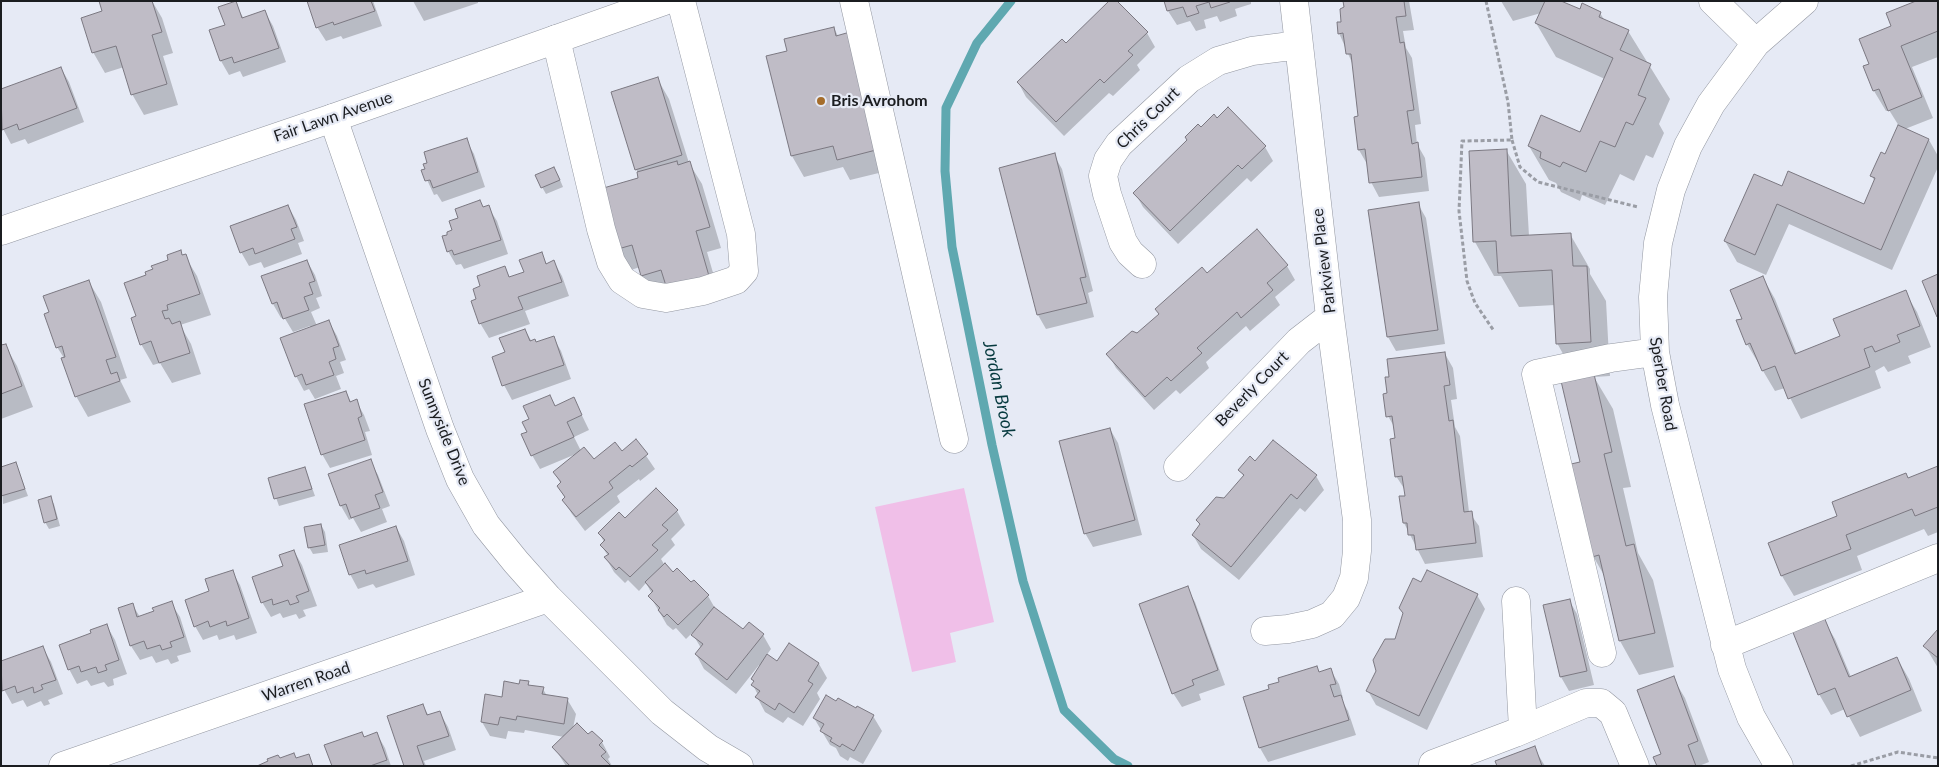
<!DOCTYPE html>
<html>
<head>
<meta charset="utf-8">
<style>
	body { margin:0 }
	#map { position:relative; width:1939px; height:767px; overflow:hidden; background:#e6eaf5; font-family:Lato,sans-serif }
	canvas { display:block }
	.frame { position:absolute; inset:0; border:2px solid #1b1d20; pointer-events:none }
</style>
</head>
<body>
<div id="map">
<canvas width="1939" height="767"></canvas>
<div class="frame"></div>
</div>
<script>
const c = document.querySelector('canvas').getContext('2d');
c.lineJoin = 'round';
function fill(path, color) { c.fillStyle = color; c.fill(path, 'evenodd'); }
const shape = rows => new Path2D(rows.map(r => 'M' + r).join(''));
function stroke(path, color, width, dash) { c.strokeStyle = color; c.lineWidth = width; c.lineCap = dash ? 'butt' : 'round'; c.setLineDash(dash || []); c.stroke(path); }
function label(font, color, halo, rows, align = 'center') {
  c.font = font + ' Lato,sans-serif'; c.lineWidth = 4.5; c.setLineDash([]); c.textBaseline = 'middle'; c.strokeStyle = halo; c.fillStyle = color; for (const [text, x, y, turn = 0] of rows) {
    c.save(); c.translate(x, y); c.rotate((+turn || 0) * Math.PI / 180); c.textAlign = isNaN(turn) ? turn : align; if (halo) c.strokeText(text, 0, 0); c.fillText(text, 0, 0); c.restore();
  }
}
fill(shape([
	[964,488,994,622,950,633,956,662,912,672,875,507]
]), '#f0bfe8');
fill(shape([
	[100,1,152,1,162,18,173,53,163,56,178,105,144,115,132,94,124,67,105,73,93,52,103,12],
	[309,1,373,1,382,26,343,39,341,36,326,41,317,27],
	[413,1,478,1,478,3,424,21],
	[1165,1,1251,1,1251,4,1235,9,1237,16,1220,22,1217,16,1204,20,1206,28,1196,31,1190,21,1177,25,1168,11],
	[1344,1,1409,1,1414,30,1403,31,1406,48,1412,58,1421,124,1415,125,1417,144,1425,158,1429,191,1379,197,1371,182,1367,164,1359,150,1360,117,1353,65,1339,33,1345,7],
	[1501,1,1545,1,1545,3,1600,13,1605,21,1628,31,1670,99,1659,124,1664,133,1653,158,1646,155,1634,181,1620,174,1605,205,1582,195,1580,201,1561,192,1556,183,1549,180,1529,146,1581,134,1605,79,1556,57,1536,23,1541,13,1513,21],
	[1938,1,1938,57,1912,67,1933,118,1905,129,1929,140,1938,156,1938,167,1892,270,1789,224,1766,275,1737,262,1725,241,1783,188,1864,206,1875,182,1872,176,1886,156,1899,126,1889,110,1886,111,1874,91,1864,67,1870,64,1892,26],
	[235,3,244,19,265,12,273,26,286,62,243,77,240,71,229,75,221,61,211,31,226,26],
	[834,28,838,36,887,171,850,180,843,167,804,177,792,156,768,57,788,52],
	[1147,33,1155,47,1137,65,1140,70,1113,96,1109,93,1064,136,1026,97,1018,82],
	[61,68,69,82,84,122,28,144,25,139,11,144,1,125,1,91],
	[657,78,669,99,689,163,702,184,721,248,707,252,720,297,680,309,670,291,654,297,642,276,640,267,631,270,619,249,640,178,636,169],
	[1217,120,1265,147,1273,161,1251,182,1247,178,1178,244,1143,207,1135,193,1201,129],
	[466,140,474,154,485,187,442,202,437,194,434,195,423,171],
	[1506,150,1526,184,1529,236,1570,234,1590,269,1590,274,1606,301,1610,376,1594,377,1613,409,1631,487,1623,488,1638,553,1653,580,1674,667,1639,675,1620,641,1605,577,1593,556,1581,463,1577,379,1557,343,1555,305,1519,307,1501,276,1494,276,1475,242],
	[1054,155,1062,169,1093,291,1088,293,1094,317,1046,329,1038,315,1001,169],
	[558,175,563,187,546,194,542,187],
	[1418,204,1426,218,1445,344,1396,351,1388,337],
	[288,206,296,220,304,241,298,243,302,254,264,268,261,262,249,266,241,252],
	[488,207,497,221,508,254,464,269,461,264,456,265,448,251,483,208],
	[180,251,183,257,185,256,197,276,211,315,180,325,191,344,201,374,172,383,160,363,153,365,141,344,137,317,148,276,170,261],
	[541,254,547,264,554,262,562,276,569,296,525,311,530,324,489,338,480,323,478,299,482,287,505,268,510,278,525,272],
	[307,261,315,275,322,296,316,298,320,308,311,312,317,326,329,322,337,336,346,360,340,362,344,373,336,376,341,389,315,399,309,389,304,391,296,376,311,328,310,326,293,332,284,317,281,318,273,304,263,277],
	[1287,266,1295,280,1275,297,1280,305,1250,331,1246,326,1206,362,1209,368,1180,394,1176,390,1154,410,1116,368,1108,354,1137,335,1207,274],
	[1763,278,1775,299,1797,354,1842,337,1905,292,1917,312,1931,347,1908,356,1911,363,1888,372,1884,366,1875,371,1881,388,1801,419,1785,388,1775,391,1747,344,1743,319],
	[89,282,101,302,127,378,120,380,131,402,88,417,76,396,64,358,57,347],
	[525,330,532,342,536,343,553,337,561,351,571,379,512,400,504,385,506,353],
	[5,345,17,366,33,407,1,419,1,347],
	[1445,354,1453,368,1457,399,1451,400,1455,427,1460,436,1469,512,1479,526,1483,557,1425,564,1404,523,1406,497,1405,490,1396,476,1397,439,1396,430,1388,416,1389,394],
	[346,392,351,402,356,401,364,415,370,431,365,432,372,455,330,468,322,454],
	[549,396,556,407,574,399,589,430,574,437,581,451,594,461,622,452,636,441,655,469,640,481,639,479,617,496,620,502,585,531,572,514,563,500,565,498,558,486,561,484,554,472,576,454,540,469,532,455,528,433,530,419],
	[1110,429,1118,443,1142,535,1093,547,1085,533],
	[370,461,378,475,390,506,382,509,387,522,361,532,353,518,349,520,341,506],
	[1256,463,1316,476,1324,490,1305,512,1300,508,1239,580,1201,549,1193,535,1200,526,1197,520,1224,500,1244,477,1240,470],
	[16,464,28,496,3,504,1,469],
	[305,468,315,496,279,506,269,478],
	[1938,468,1938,532,1928,536,1924,529,1857,556,1862,570,1794,596,1782,576,1769,543,1838,516,1908,479],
	[50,498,54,504,60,526,49,529,45,522],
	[677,511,685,525,671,539,675,545,661,559,664,564,673,573,708,596,716,610,743,631,763,635,771,649,766,656,777,663,819,664,827,678,817,693,820,699,803,726,788,717,783,723,765,712,757,697,758,695,753,685,754,682,752,679,761,666,759,665,736,694,704,669,696,654,701,648,692,633,686,639,676,628,673,630,667,625,650,596,652,594,646,583,639,591,628,580,625,583,614,572,606,558,608,556,601,545,604,542,599,533,625,520],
	[321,525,325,532,328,552,313,554,309,547],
	[396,527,404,541,415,575,376,588,373,584,358,589,350,574],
	[294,551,302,565,317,606,303,610,306,616,299,619,296,614,283,618,280,613,271,617,262,602],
	[232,571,240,585,257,633,236,640,234,635,219,640,217,635,203,640,195,626,211,592],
	[1421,584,1477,595,1485,609,1427,730,1376,705,1368,691,1396,641,1404,615,1400,608],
	[1187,588,1195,602,1225,685,1199,694,1201,700,1182,707,1173,693],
	[1569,600,1577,614,1594,685,1569,691,1561,677,1544,606],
	[171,603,180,617,191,652,177,656,179,661,171,664,168,659,156,663,152,656,140,660,131,646,119,609,132,604,140,617,155,612],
	[1823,619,1835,639,1851,677,1897,658,1909,679,1922,711,1860,737,1845,709,1831,715,1819,694],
	[107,626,115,640,127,674,113,679,114,685,108,687,104,682,91,686,87,680,77,684,69,669,93,634],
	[1938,631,1938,668,1925,646],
	[43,648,51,662,63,694,48,700,50,704,44,706,41,701,27,707,23,700,12,704,1,684,1,662],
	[1316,667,1320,673,1330,669,1339,684,1343,698,1341,699,1348,711,1356,735,1268,762,1260,748,1271,690,1281,683],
	[1673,678,1685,698,1709,762,1699,766,1658,766,1663,755],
	[528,682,530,687,543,689,547,696,567,699,576,714,573,728,588,736,592,732,602,742,610,757,608,759,612,766,566,766,554,747,564,737,525,730,524,733,508,731,506,739,490,736,482,722,503,698,520,685],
	[423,706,429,716,440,713,448,727,456,750,424,761,426,766,405,766],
	[858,708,873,716,882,731,863,764,850,757,848,761,840,756,836,748,830,745,814,718],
	[362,733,365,738,377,734,385,748,391,766,333,766],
	[1534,748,1545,766,1498,766]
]), '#0003');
stroke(shape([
	[1011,1,977,43,946,108,945,171,952,247,992,445,1023,581,1064,710,1114,759,1128,766]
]), '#5fa8b0', 9);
const building = shape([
	[99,1,152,1,162,32,152,35,167,84,131,95,116,46,92,53,81,18,102,11,99,1],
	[236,1,242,18,265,10,279,48,234,63,232,57,220,61,209,30,225,25,218,7,236,1],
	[307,1,371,1,375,11,334,25,333,22,316,28,307,1],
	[1109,1,1117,1,1148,32,1128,51,1133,55,1104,83,1100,79,1056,122,1017,82,1062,39,1066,43,1109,1],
	[1164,1,1230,1,1230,2,1211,8,1209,2,1196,6,1199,13,1187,17,1183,7,1167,11,1164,1],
	[1343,1,1404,1,1406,16,1396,17,1400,43,1404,42,1414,110,1407,111,1412,144,1418,142,1422,177,1369,183,1365,149,1358,150,1354,117,1358,116,1351,54,1346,54,1343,33,1338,34,1337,22,1341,22,1340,9,1344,7,1343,1],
	[1545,1,1561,1,1580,9,1582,3,1601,12,1599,17,1629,30,1620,50,1651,64,1638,95,1646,98,1633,125,1626,122,1615,147,1600,141,1586,172,1563,162,1560,167,1540,158,1541,152,1528,146,1541,115,1580,132,1613,58,1535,23,1545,1],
	[1916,1,1938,1,1938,31,1901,46,1922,97,1888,111,1879,89,1873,91,1863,66,1869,64,1859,39,1891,26,1886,13,1916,1],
	[834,27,836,36,850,32,876,150,837,160,833,146,791,156,766,56,787,51,784,39,834,27],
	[61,67,77,108,19,130,17,124,2,130,1,89,61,67],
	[658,77,682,155,635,170,611,92,658,77],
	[1228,107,1266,146,1242,169,1238,165,1170,231,1133,193,1187,140,1185,137,1198,124,1201,127,1214,114,1217,118,1228,107],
	[1898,125,1929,139,1881,250,1777,204,1755,255,1724,241,1754,174,1782,186,1788,171,1864,204,1875,178,1870,176,1881,152,1885,154,1898,125],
	[467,138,478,172,433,188,430,180,425,181,421,170,425,169,423,164,427,163,424,152,467,138],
	[1507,149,1511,236,1571,233,1573,266,1587,266,1591,342,1556,344,1552,270,1498,273,1496,241,1473,242,1469,151,1507,149],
	[1055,153,1086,277,1080,278,1087,303,1037,315,999,168,1055,153],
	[677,161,678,165,690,161,710,227,696,231,709,276,667,289,661,270,641,276,632,245,618,249,600,189,638,178,637,172,677,161],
	[554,167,560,180,541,188,535,175,554,167],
	[480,200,483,207,489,205,501,240,454,255,452,250,447,252,442,236,447,235,447,232,452,230,449,221,458,218,455,209,480,200],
	[1419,202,1438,330,1387,337,1368,210,1419,202],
	[288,205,297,227,291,229,295,239,255,254,253,248,240,253,230,226,288,205],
	[1257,229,1288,265,1267,283,1273,290,1241,318,1237,312,1197,348,1202,353,1171,381,1167,377,1145,397,1106,354,1132,331,1137,333,1159,314,1155,309,1202,267,1207,273,1257,229],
	[181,250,182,255,186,254,200,294,167,305,168,310,162,311,165,319,169,318,172,324,180,321,190,353,159,363,151,341,140,345,131,318,136,316,124,283,146,275,145,272,153,269,151,266,168,260,167,255,181,250],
	[542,252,546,264,554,260,562,282,518,297,523,309,479,324,471,301,476,299,473,289,480,286,477,276,505,266,509,277,524,272,519,260,542,252],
	[307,260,315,281,309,283,313,294,304,297,309,310,283,319,277,302,272,304,261,276,307,260],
	[1938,274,1938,317,1937,317,1922,281,1938,274],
	[1763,276,1795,354,1840,336,1833,319,1906,290,1920,326,1897,335,1900,342,1875,352,1872,346,1864,349,1870,367,1788,399,1775,366,1762,371,1750,343,1746,345,1736,320,1742,319,1730,290,1763,276],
	[89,280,116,357,106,360,111,374,117,372,120,381,75,397,61,358,65,357,62,346,56,348,44,314,49,312,43,296,89,280],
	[329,320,339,346,333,348,336,359,329,362,334,375,306,385,302,374,295,377,280,338,329,320],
	[525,329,530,341,535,339,536,342,554,336,564,365,502,386,492,357,505,352,499,338,525,329],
	[6,344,22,386,1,394,1,345,6,344],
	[1445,352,1450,385,1444,386,1449,421,1453,420,1464,512,1472,511,1476,543,1416,550,1414,535,1408,535,1407,523,1403,523,1399,496,1405,496,1402,476,1395,477,1390,439,1395,438,1392,416,1386,417,1383,394,1387,393,1385,377,1389,377,1387,359,1445,352],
	[1594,374,1612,452,1604,454,1626,546,1634,544,1655,633,1619,641,1599,555,1592,557,1571,464,1580,462,1561,381,1594,374],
	[346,391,350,402,357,399,362,416,358,418,365,440,321,455,304,404,346,391],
	[550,395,555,406,574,397,582,415,567,422,574,437,531,456,521,434,527,432,522,422,529,419,523,406,550,395],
	[1110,428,1135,520,1084,534,1059,441,1110,428],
	[636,439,648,454,632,467,630,465,609,482,613,488,576,517,562,500,565,497,557,486,561,482,553,472,584,447,594,459,615,442,622,451,636,439],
	[1273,440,1317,475,1297,499,1291,494,1231,567,1192,535,1200,524,1196,520,1216,497,1224,498,1244,475,1238,470,1250,456,1255,461,1273,440],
	[371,459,383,492,375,495,380,508,351,518,346,504,340,506,328,474,371,459],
	[16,462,25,489,1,496,1,467,16,462],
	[1938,466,1938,507,1915,516,1912,509,1846,535,1851,549,1781,576,1768,543,1837,516,1832,502,1906,473,1908,478,1938,466],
	[305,467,312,489,274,499,268,478,305,467],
	[656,488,678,510,662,525,668,530,652,545,658,550,630,577,619,567,616,570,604,557,609,554,600,545,605,540,598,533,619,512,625,518,656,488],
	[51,496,57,519,44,523,38,500,51,496],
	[321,524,325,545,308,548,304,527,321,524],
	[396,526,408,561,366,574,365,570,349,575,339,545,396,526],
	[294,550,309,591,296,596,299,602,290,605,288,600,273,605,272,599,261,603,252,577,283,566,279,555,294,550],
	[665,563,673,572,677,568,691,582,694,580,709,595,678,625,667,614,664,617,658,610,660,608,648,596,653,591,645,582,665,563],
	[233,570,249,618,227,626,226,621,210,627,208,621,194,627,185,600,209,591,205,579,233,570],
	[1427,570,1478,594,1419,716,1366,691,1376,671,1373,660,1385,639,1395,639,1403,613,1399,608,1413,578,1421,582,1427,570],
	[1188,586,1218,670,1192,680,1194,685,1172,694,1139,604,1188,586],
	[1570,599,1587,671,1560,677,1543,605,1570,599],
	[172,601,184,637,170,642,172,647,162,650,160,645,147,649,144,641,130,646,118,608,133,603,137,617,154,611,152,608,172,601],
	[714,607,743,629,749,622,764,634,727,680,695,654,703,644,691,635,714,607],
	[1824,617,1849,677,1897,657,1911,690,1847,717,1835,688,1818,695,1792,630,1824,617],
	[107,624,119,660,105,665,107,670,98,673,96,667,81,672,79,666,68,670,59,645,91,633,90,630,107,624],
	[1938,629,1938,658,1923,646,1938,629],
	[789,643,819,663,808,681,813,684,794,713,779,703,775,710,755,697,760,691,751,685,754,681,751,679,767,654,777,661,789,643],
	[43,646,56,680,41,685,43,689,34,693,33,687,17,693,15,686,2,691,1,661,43,646],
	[1317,666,1319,672,1331,668,1336,684,1330,685,1334,697,1341,695,1349,720,1259,748,1243,697,1269,689,1268,685,1279,682,1278,678,1317,666],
	[1674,676,1698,741,1688,745,1696,766,1657,766,1653,757,1661,754,1637,690,1674,676],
	[520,680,529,681,528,685,544,687,542,694,568,698,564,724,517,716,516,720,500,717,498,725,481,722,485,694,502,697,504,681,519,684,520,680],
	[826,695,836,701,838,698,856,708,857,706,874,715,854,751,842,744,840,747,830,741,832,738,820,731,824,724,813,718,826,695],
	[423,704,427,715,440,711,449,736,417,746,424,766,404,766,387,716,423,704],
	[577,723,588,734,592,731,603,741,599,745,606,752,601,756,611,766,570,766,552,747,577,723],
	[362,732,364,737,377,732,387,760,370,766,332,766,324,745,362,732],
	[1535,746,1542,766,1497,766,1495,761,1535,746],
	[294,753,296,758,309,754,313,766,257,766,268,761,267,759,278,755,280,758,294,753]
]);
fill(building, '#bfbcc6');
stroke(building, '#7b7881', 1);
const minor = shape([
	[854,1,954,439],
	[1713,1,1756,43],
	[556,39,601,229,611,262,622,280,643,294,666,298,703,291,736,280,744,271,741,234,681,1],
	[333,118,440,429,460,479,486,525,516,562,548,598,662,712,708,748,739,766],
	[1142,264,1130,253,1123,242,1107,194,1103,176,1108,160,1119,144,1189,79,1218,61,1252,51,1299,45],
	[1178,467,1299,341,1330,317],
	[1516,601,1523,729],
	[1265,631,1288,629,1312,624,1332,615,1346,598,1354,578,1357,551,1357,520,1330,317,1294,1],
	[1725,645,1938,558],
	[1602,653,1536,374,1611,358,1655,352],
	[63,766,548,598],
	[1433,766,1433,764,1515,733,1586,703,1601,703,1613,713,1635,766],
	[1779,766,1751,717,1732,669,1665,405,1655,352,1653,297,1658,243,1671,190,1688,146,1711,104,1756,43,1804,1]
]);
const major = shape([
	[1,231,333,118,664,1]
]);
stroke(minor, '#9397a1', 29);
stroke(major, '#9397a1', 29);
stroke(shape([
	[1486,1,1508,102,1512,140,1462,141,1459,211,1467,281,1475,303,1494,331],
	[1512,140,1520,167,1538,182,1638,207],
	[1851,766,1898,752,1938,758]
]), '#9a9da5', 3, [4, 2.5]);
stroke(minor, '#fff', 28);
stroke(major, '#fff', 28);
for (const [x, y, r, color] of [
	[821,101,5,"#a56d2b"]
]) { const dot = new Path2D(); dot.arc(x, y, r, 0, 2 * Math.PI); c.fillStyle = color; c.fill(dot); stroke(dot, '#e6eaf5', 2); }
label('bold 16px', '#1b1d20', '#e6eaf5', [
	["Bris Avrohom",831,101]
], 'left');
label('16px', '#1b1d20', '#e6eaf5', [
	["Fair Lawn Avenue",333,117,-19],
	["Chris Court",1148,118,-44],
	["Parkview Place",1324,261,-97],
	["Sperber Road",1663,384,80],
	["Beverly Court",1252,389,-46],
	["Sunnyside Drive",444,432,68],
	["Warren Road",306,682,-19]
]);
label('italic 18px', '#073a3f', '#e6eaf5', [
	["Jordan Brook",999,389,78]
]);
</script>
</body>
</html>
